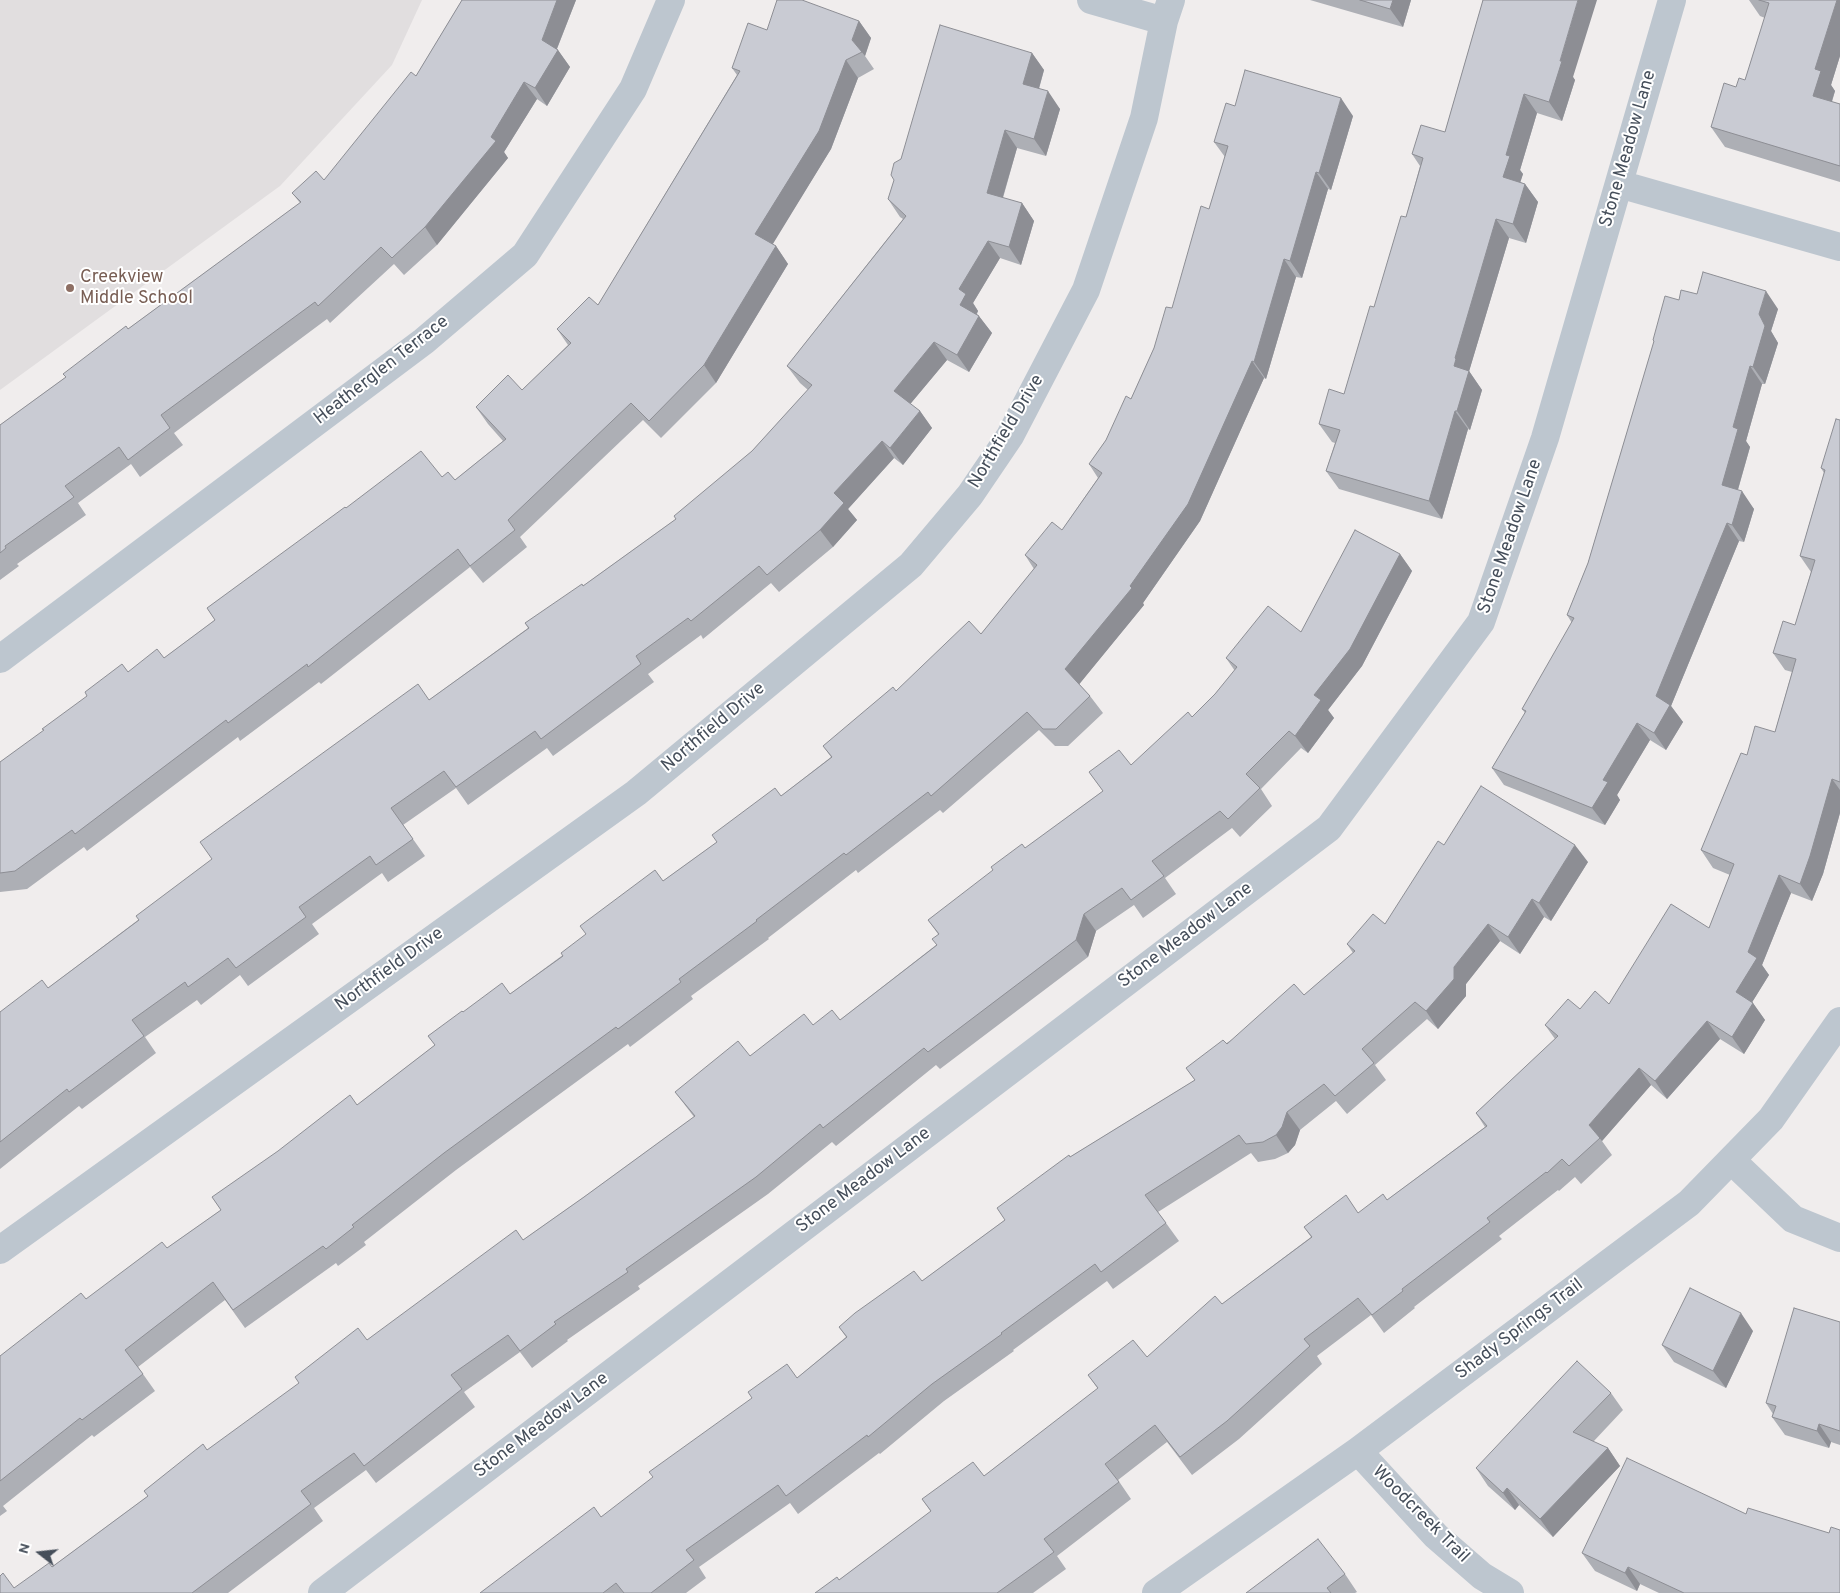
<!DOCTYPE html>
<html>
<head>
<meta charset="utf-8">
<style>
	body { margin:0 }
	#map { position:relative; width:1840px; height:1593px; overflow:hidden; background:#f0eded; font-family:Overpass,sans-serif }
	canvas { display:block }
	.north { position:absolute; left:15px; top:1528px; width:50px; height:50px; -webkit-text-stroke:4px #fff; paint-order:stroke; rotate:286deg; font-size:14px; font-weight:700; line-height:20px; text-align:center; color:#454e5a }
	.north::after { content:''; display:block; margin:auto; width:18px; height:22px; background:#454e5a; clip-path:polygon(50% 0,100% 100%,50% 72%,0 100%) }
</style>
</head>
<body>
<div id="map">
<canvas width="1840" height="1593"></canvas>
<div class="north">N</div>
</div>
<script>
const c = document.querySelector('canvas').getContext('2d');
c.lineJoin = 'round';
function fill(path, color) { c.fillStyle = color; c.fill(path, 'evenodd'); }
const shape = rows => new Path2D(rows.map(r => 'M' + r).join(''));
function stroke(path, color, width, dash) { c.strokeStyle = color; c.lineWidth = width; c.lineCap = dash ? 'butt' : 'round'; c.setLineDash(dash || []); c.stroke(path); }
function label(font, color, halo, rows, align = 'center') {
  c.font = font + ' Overpass,sans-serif'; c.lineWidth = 4; c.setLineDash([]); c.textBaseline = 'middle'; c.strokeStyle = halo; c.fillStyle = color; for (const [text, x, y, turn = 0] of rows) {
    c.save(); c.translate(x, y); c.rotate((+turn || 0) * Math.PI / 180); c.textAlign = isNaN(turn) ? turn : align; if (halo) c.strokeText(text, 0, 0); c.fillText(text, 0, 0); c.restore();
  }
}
fill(shape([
	[0,0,422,0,392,65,280,186,0,390]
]), '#e1dedf');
stroke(shape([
	[1091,0,1164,21],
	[1619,184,1840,247],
	[0,659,424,341,525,255,633,89,671,0],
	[1731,1160,1793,1219,1840,1238],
	[0,1250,636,793,911,565,970,495,1010,436,1086,290,1144,118,1164,21,1171,0],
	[1358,1451,1436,1536,1482,1576,1510,1593],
	[322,1593,1329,828,1481,622,1545,438,1672,0],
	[1156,1593,1358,1451,1689,1203,1771,1119,1840,1021]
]), '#bdc6cf', 28);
fill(shape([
	[462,0,576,0,557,49,570,67,547,106,537,99,504,152,508,158,437,245,404,275,394,264,330,323,327,319,174,433,183,445,140,477,131,464,78,503,86,515,17,564,19,566,0,580,0,425,66,377,128,329,300,203,292,193,324,180,416,76],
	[1310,0,1411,0,1403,27],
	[1483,0,1573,77,1575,80,1562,121,1537,113,1520,170,1523,174,1520,182,1525,184,1538,202,1526,243,1509,238,1469,371,1482,390,1470,430,1468,429,1442,519,1339,489,1326,471,1335,443,1332,442,1319,424,1344,394,1406,217,1420,166,1412,154,1445,132],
	[1749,0,1840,0,1840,56,1831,85,1835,91,1832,102,1840,104,1840,182,1725,147,1711,127,1736,87,1745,80,1765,18,1760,16],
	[859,21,871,38,865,56,874,69,858,78,831,149,772,244,776,246,788,264,716,383,661,438,643,420,520,537,527,547,483,583,470,567,321,684,319,682,240,741,238,737,87,851,84,847,27,889,0,892,0,762,128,672,164,658,215,620,207,608,346,508,442,477,455,480,503,441,488,424,476,407,522,390,568,345,557,329,598,305,737,75,732,68,767,30],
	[1032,53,1044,70,1039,89,1060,109,1046,156,1017,148,1003,198,1022,203,1034,221,1021,265,1000,258,973,303,978,311,977,314,992,333,969,372,947,360,910,404,920,411,932,428,903,465,894,458,848,509,857,520,833,547,779,592,771,583,703,639,701,635,648,674,654,682,553,756,547,748,468,805,456,788,403,825,425,856,388,882,382,873,312,924,319,934,248,986,240,975,201,1005,197,1000,145,1037,156,1053,82,1109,79,1106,0,1169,0,1012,48,988,429,700,528,628,525,623,583,586,676,519,752,451,808,390,800,383,787,366,903,219,900,217,888,199,901,159],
	[1235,106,1353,116,1331,190,1328,189,1302,278,1296,277,1266,379,1264,378,1200,521,1143,603,1144,605,1079,684,1090,696,1103,713,1068,746,1055,746,1039,730,943,813,940,810,858,873,856,870,768,938,769,939,691,996,693,999,630,1047,628,1044,456,1170,364,1242,366,1245,338,1266,336,1263,245,1328,225,1300,138,1367,155,1391,94,1437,92,1435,3,1506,7,1511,0,1516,0,1356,86,1299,167,1248,221,1210,212,1197,357,1105,435,1045,428,1036,463,1012,510,994,663,881,781,796,831,757,823,746,896,691,981,634,1034,569,1025,555,1062,530,1098,478,1089,464,1106,440,1131,399,1172,308,1209,209,1225,157,1214,142],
	[1697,294,1778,309,1771,331,1778,343,1765,384,1762,384,1746,441,1750,447,1738,490,1754,509,1744,542,1739,541,1671,706,1683,722,1666,750,1650,740,1617,795,1620,800,1605,825,1504,785,1492,768,1525,713,1522,709,1572,623,1567,615,1588,563,1654,342,1653,340,1679,300],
	[1840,420,1840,813,1823,874,1812,901,1791,893,1762,965,1769,975,1752,1002,1765,1020,1744,1054,1720,1039,1667,1099,1651,1085,1602,1141,1612,1155,1581,1184,1575,1177,1559,1191,1558,1190,1499,1236,1502,1239,1414,1307,1415,1308,1384,1333,1371,1315,1317,1356,1322,1364,1239,1439,1192,1475,1167,1442,1118,1480,1131,1499,1057,1556,1066,1569,1033,1593,815,1593,839,1580,931,1512,922,1499,984,1476,1098,1389,1088,1375,1147,1357,1222,1304,1311,1237,1304,1227,1358,1213,1387,1200,1485,1127,1476,1113,1555,1039,1545,1025,1580,1009,1609,1004,1709,928,1730,875,1713,868,1701,850,1747,755,1775,732,1792,672,1785,670,1773,653,1795,625,1811,572,1800,556,1824,473,1821,468],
	[1400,554,1412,571,1362,666,1328,710,1334,718,1308,753,1301,748,1261,789,1272,806,1240,837,1232,828,1165,878,1176,894,1143,918,1134,905,1096,931,1088,957,940,1069,936,1065,836,1146,832,1142,768,1194,638,1286,640,1289,567,1340,568,1341,532,1368,520,1352,464,1392,475,1407,376,1483,366,1470,314,1508,323,1521,228,1593,0,1593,14,1588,52,1567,148,1496,207,1450,367,1340,523,1240,584,1197,694,1117,675,1092,813,1025,840,1020,936,945,938,934,928,920,1103,791,1089,772,1131,765,1192,717,1215,694,1235,671,1226,658,1301,632],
	[1444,845,1588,862,1551,921,1544,917,1520,954,1500,941,1466,984,1466,996,1438,1029,1427,1019,1375,1065,1386,1080,1347,1114,1336,1101,1300,1130,1295,1145,1288,1153,1275,1159,1258,1162,1251,1153,1158,1212,1179,1241,1113,1289,1107,1281,1013,1350,1014,1351,944,1401,880,1454,879,1453,798,1514,790,1503,699,1567,706,1578,686,1593,480,1593,601,1517,797,1378,846,1337,839,1327,922,1281,1005,1220,1070,1157,1195,1080,1186,1068,1304,995,1353,953,1347,944,1385,924],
	[1840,1322,1840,1445,1831,1442,1829,1448,1785,1435,1772,1417,1773,1414,1766,1403],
	[1753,1331,1726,1388,1674,1362,1662,1345],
	[1611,1393,1623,1410,1593,1442,1608,1448,1620,1466,1553,1537,1519,1505,1515,1510,1488,1486,1476,1468],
	[1582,1553,1840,1593,1659,1593,1640,1584,1637,1591,1595,1571],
	[1345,1574,1357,1592,1355,1593,1246,1593]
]), '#adafb5');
fill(shape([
	[557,0,576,0,554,56,558,50,570,67,547,106,535,88,542,40],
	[1393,0,1411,0,1403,27,1390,9],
	[1578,0,1597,0,1573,77,1575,80,1562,121,1549,102,1560,61],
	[1837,0,1840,0,1840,56,1831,85,1835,91,1827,116,1813,96,1815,69],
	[859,21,871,38,865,56,852,40],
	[1032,53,1044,70,1035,102,1023,84],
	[846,60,858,78,831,149,768,252,755,234],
	[524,82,537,99,504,152,508,158,437,245,425,227,491,137],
	[1048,91,1060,109,1046,156,1034,139],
	[1524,94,1537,113,1520,170,1523,174,1516,196,1503,177,1506,155],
	[1341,98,1353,116,1331,190,1319,173],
	[1005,130,1017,148,999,210,987,193],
	[1316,172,1328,189,1302,278,1290,261],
	[1525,184,1538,202,1526,243,1513,224],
	[1022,203,1034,221,1021,265,1009,247],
	[1496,219,1509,238,1468,375,1469,371,1482,390,1470,430,1457,411,1454,366,1455,358],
	[988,241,1000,258,973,303,978,311,972,322,960,305,959,289],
	[776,246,788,264,716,383,704,365],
	[1284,259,1296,277,1266,379,1254,362],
	[1766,291,1778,309,1771,331,1778,343,1765,384,1753,367,1759,314],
	[979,316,992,333,969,372,957,355],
	[934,342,947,360,907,408,894,391],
	[1252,361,1264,378,1200,521,1143,603,1144,605,1077,687,1065,669,1130,586],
	[1750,366,1762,384,1746,441,1750,447,1734,503,1722,485,1733,427],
	[920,411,932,428,903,465,890,448],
	[1455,411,1468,429,1442,519,1429,501],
	[882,441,894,458,848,509,857,520,833,547,820,530,834,493],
	[1742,491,1754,509,1744,542,1732,525],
	[1727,523,1739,541,1671,706,1683,722,1666,750,1654,733,1656,696],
	[1400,554,1412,571,1362,666,1328,710,1334,718,1308,753,1295,736,1314,695],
	[1637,723,1650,740,1617,795,1620,800,1605,825,1592,808,1603,780],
	[1832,779,1840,790,1840,813,1823,874,1812,901,1800,884],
	[1575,845,1588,862,1551,921,1539,903],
	[1779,875,1791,893,1762,965,1769,975,1748,1009,1736,992,1748,952],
	[1532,899,1544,917,1520,954,1508,937],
	[1084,914,1096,931,1088,957,1076,940],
	[1488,924,1500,941,1466,984,1466,996,1438,1029,1426,1011,1454,967],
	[1753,1003,1765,1020,1744,1054,1732,1037],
	[1707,1021,1720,1039,1667,1099,1655,1081],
	[1639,1068,1651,1085,1602,1141,1589,1125],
	[1287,1112,1300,1130,1295,1145,1288,1153,1276,1135],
	[1741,1313,1753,1331,1726,1388,1713,1371],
	[1819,1424,1831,1442,1829,1448,1817,1431],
	[1608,1448,1620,1466,1553,1537,1540,1519],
	[1507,1488,1519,1505,1515,1510,1503,1493],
	[1628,1567,1640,1584,1637,1591,1625,1573]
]), '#8d8e94');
const building = shape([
	[462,0,557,0,542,40,558,50,535,88,524,82,491,137,496,141,425,227,392,258,381,247,318,306,315,302,161,415,170,428,128,460,119,447,65,486,74,497,5,546,6,548,0,553,0,425,66,377,63,374,126,326,128,329,301,202,292,193,316,171,324,180,411,72,416,76,462,0],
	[777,0,802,0,859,21,852,40,862,52,846,60,819,131,755,234,776,246,704,365,649,421,631,403,508,520,515,530,470,566,458,549,308,667,307,664,228,723,226,720,75,834,72,830,15,871,0,873,0,762,44,730,42,729,87,696,85,692,122,664,128,672,157,649,164,658,215,620,207,608,345,507,346,508,421,451,442,477,448,472,455,480,506,439,476,407,508,375,522,390,571,343,557,329,589,297,598,305,740,71,732,68,748,23,767,30,777,0],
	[1360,0,1393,0,1390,9,1360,0],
	[1483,0,1578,0,1560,61,1562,61,1549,102,1524,94,1506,155,1510,156,1503,177,1525,184,1513,224,1496,219,1455,358,1456,359,1454,366,1469,371,1457,411,1455,411,1429,501,1326,471,1340,430,1319,424,1329,389,1344,394,1370,306,1374,307,1401,216,1406,217,1423,158,1412,154,1421,125,1445,132,1483,0],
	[1759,0,1837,0,1815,69,1821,71,1813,96,1840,104,1840,166,1711,127,1724,83,1736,87,1739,78,1745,80,1769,3,1759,0],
	[940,25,1032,53,1023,84,1048,91,1034,139,1005,130,987,193,1022,203,1009,247,988,241,959,289,966,294,960,305,979,316,957,355,934,342,894,391,920,411,890,448,882,441,834,493,844,503,820,530,767,575,759,566,691,621,688,618,636,656,641,664,541,739,535,731,456,787,444,771,391,808,413,839,376,865,370,856,299,907,306,917,236,968,228,958,188,987,185,982,132,1020,144,1036,69,1092,67,1089,0,1142,0,1012,42,980,48,988,139,920,136,916,212,859,200,842,418,684,429,700,529,628,525,623,582,584,583,586,676,519,674,516,752,451,812,385,787,366,906,216,888,199,894,180,891,175,894,163,901,159,940,25],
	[1245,70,1341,98,1319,173,1316,172,1290,261,1284,259,1254,362,1252,361,1188,504,1130,586,1132,588,1065,669,1090,696,1056,729,1043,729,1027,712,931,796,928,792,846,855,844,853,756,920,757,921,679,979,681,982,618,1029,616,1027,444,1153,352,1225,354,1227,326,1249,323,1246,233,1310,213,1282,125,1350,143,1374,82,1420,80,1418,0,1481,0,1356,81,1293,86,1299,162,1242,167,1248,221,1210,212,1197,278,1151,350,1095,357,1105,435,1045,428,1036,462,1011,463,1012,502,983,510,994,563,956,561,953,586,934,580,926,655,870,663,881,717,842,712,835,775,788,781,796,832,757,823,746,893,687,896,691,969,621,981,634,1037,565,1025,555,1052,522,1062,530,1102,473,1089,464,1106,440,1126,396,1131,399,1154,348,1166,307,1172,308,1201,206,1209,209,1228,146,1214,142,1226,103,1235,106,1245,70],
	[1703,272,1766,291,1759,314,1765,326,1753,367,1750,366,1733,427,1738,429,1722,485,1742,491,1732,525,1727,523,1656,696,1670,705,1654,733,1637,723,1603,780,1608,782,1592,808,1492,768,1526,711,1522,709,1574,618,1567,615,1588,563,1654,341,1653,340,1665,296,1679,300,1681,290,1697,294,1703,272],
	[1836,419,1840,420,1840,782,1832,779,1810,856,1800,884,1779,875,1748,952,1757,958,1736,992,1753,1003,1732,1037,1707,1021,1655,1081,1639,1068,1589,1125,1600,1138,1569,1166,1562,1159,1547,1173,1546,1172,1487,1218,1490,1222,1402,1289,1403,1291,1372,1315,1358,1298,1304,1339,1310,1346,1227,1421,1180,1457,1155,1425,1105,1464,1119,1482,1044,1539,1054,1552,997,1593,815,1593,837,1577,839,1580,931,1511,922,1499,973,1462,984,1476,1098,1388,1088,1375,1133,1340,1147,1357,1215,1296,1222,1304,1312,1237,1304,1227,1346,1195,1358,1213,1383,1194,1387,1200,1487,1126,1476,1113,1558,1036,1545,1025,1568,999,1580,1009,1595,991,1609,1004,1671,904,1709,928,1734,864,1701,850,1741,753,1747,755,1755,726,1775,732,1796,659,1773,653,1783,621,1795,625,1815,560,1800,556,1825,470,1821,468,1836,419],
	[1355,530,1400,554,1350,649,1314,695,1321,700,1295,736,1289,731,1246,774,1260,788,1228,819,1220,811,1152,861,1164,876,1131,900,1122,888,1084,914,1076,940,928,1052,924,1048,823,1128,820,1124,756,1177,626,1269,628,1272,554,1322,556,1324,520,1351,508,1335,451,1375,462,1389,364,1466,354,1453,301,1491,311,1504,192,1593,0,1593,0,1576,3,1573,14,1588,49,1563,52,1567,148,1496,144,1491,203,1444,207,1450,299,1383,295,1377,358,1328,367,1340,516,1230,523,1240,584,1197,695,1116,675,1092,738,1041,750,1056,804,1014,813,1025,832,1010,840,1020,937,945,932,939,939,934,928,920,993,870,991,867,1022,844,1025,848,1103,791,1089,772,1119,750,1131,765,1188,712,1192,717,1215,694,1237,667,1226,658,1268,606,1301,632,1355,530],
	[1481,786,1575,845,1539,903,1532,899,1508,937,1488,924,1454,967,1454,979,1426,1011,1415,1002,1362,1049,1374,1063,1335,1096,1324,1084,1287,1112,1282,1127,1276,1135,1263,1142,1246,1144,1239,1135,1145,1195,1166,1223,1101,1272,1095,1264,1001,1333,1002,1334,932,1384,868,1437,867,1435,786,1496,778,1485,686,1550,694,1560,651,1593,624,1593,616,1583,603,1593,480,1593,594,1507,601,1517,653,1477,649,1472,752,1398,748,1392,787,1364,797,1378,847,1337,839,1327,855,1313,914,1271,922,1281,1005,1220,997,1208,1069,1155,1070,1157,1195,1080,1186,1068,1223,1040,1227,1044,1294,984,1304,995,1355,951,1347,944,1373,914,1385,924,1438,841,1444,845,1481,786],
	[1690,1288,1741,1313,1713,1371,1662,1345,1690,1288],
	[1794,1308,1840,1322,1840,1431,1819,1424,1817,1431,1772,1417,1776,1406,1766,1403,1794,1308],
	[1577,1361,1611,1393,1573,1432,1608,1448,1540,1519,1507,1488,1503,1493,1476,1468,1577,1361],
	[1627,1458,1746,1514,1748,1508,1829,1533,1831,1527,1840,1530,1840,1593,1684,1593,1628,1567,1625,1573,1582,1553,1627,1458],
	[1318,1539,1345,1574,1327,1588,1331,1593,1246,1593,1318,1539]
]);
fill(building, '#c9cbd3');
stroke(building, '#8d8e94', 1);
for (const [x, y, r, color] of [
	[70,288,5,"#8d6e63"]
]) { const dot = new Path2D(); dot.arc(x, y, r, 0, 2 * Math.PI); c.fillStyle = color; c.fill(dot); stroke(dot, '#fff', 2); }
label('18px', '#454e5a', '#fff', [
	["Stone Meadow Lane",1629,149,-74],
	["Heatherglen Terrace",382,371,-38],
	["Northfield Drive",1007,432,-59],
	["Stone Meadow Lane",1511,537,-71],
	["Northfield Drive",714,728,-40],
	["Stone Meadow Lane",1186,936,-37],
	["Northfield Drive",390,970,-36],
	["Stone Meadow Lane",864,1181,-37],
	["Shady Springs Trail",1520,1330,-37],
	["Stone Meadow Lane",542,1426,-37],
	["Woodcreek Trail",1420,1515,45]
]);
label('18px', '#785e54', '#fff', [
	["Creekview",80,278],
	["Middle School",80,299]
], 'left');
</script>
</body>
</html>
